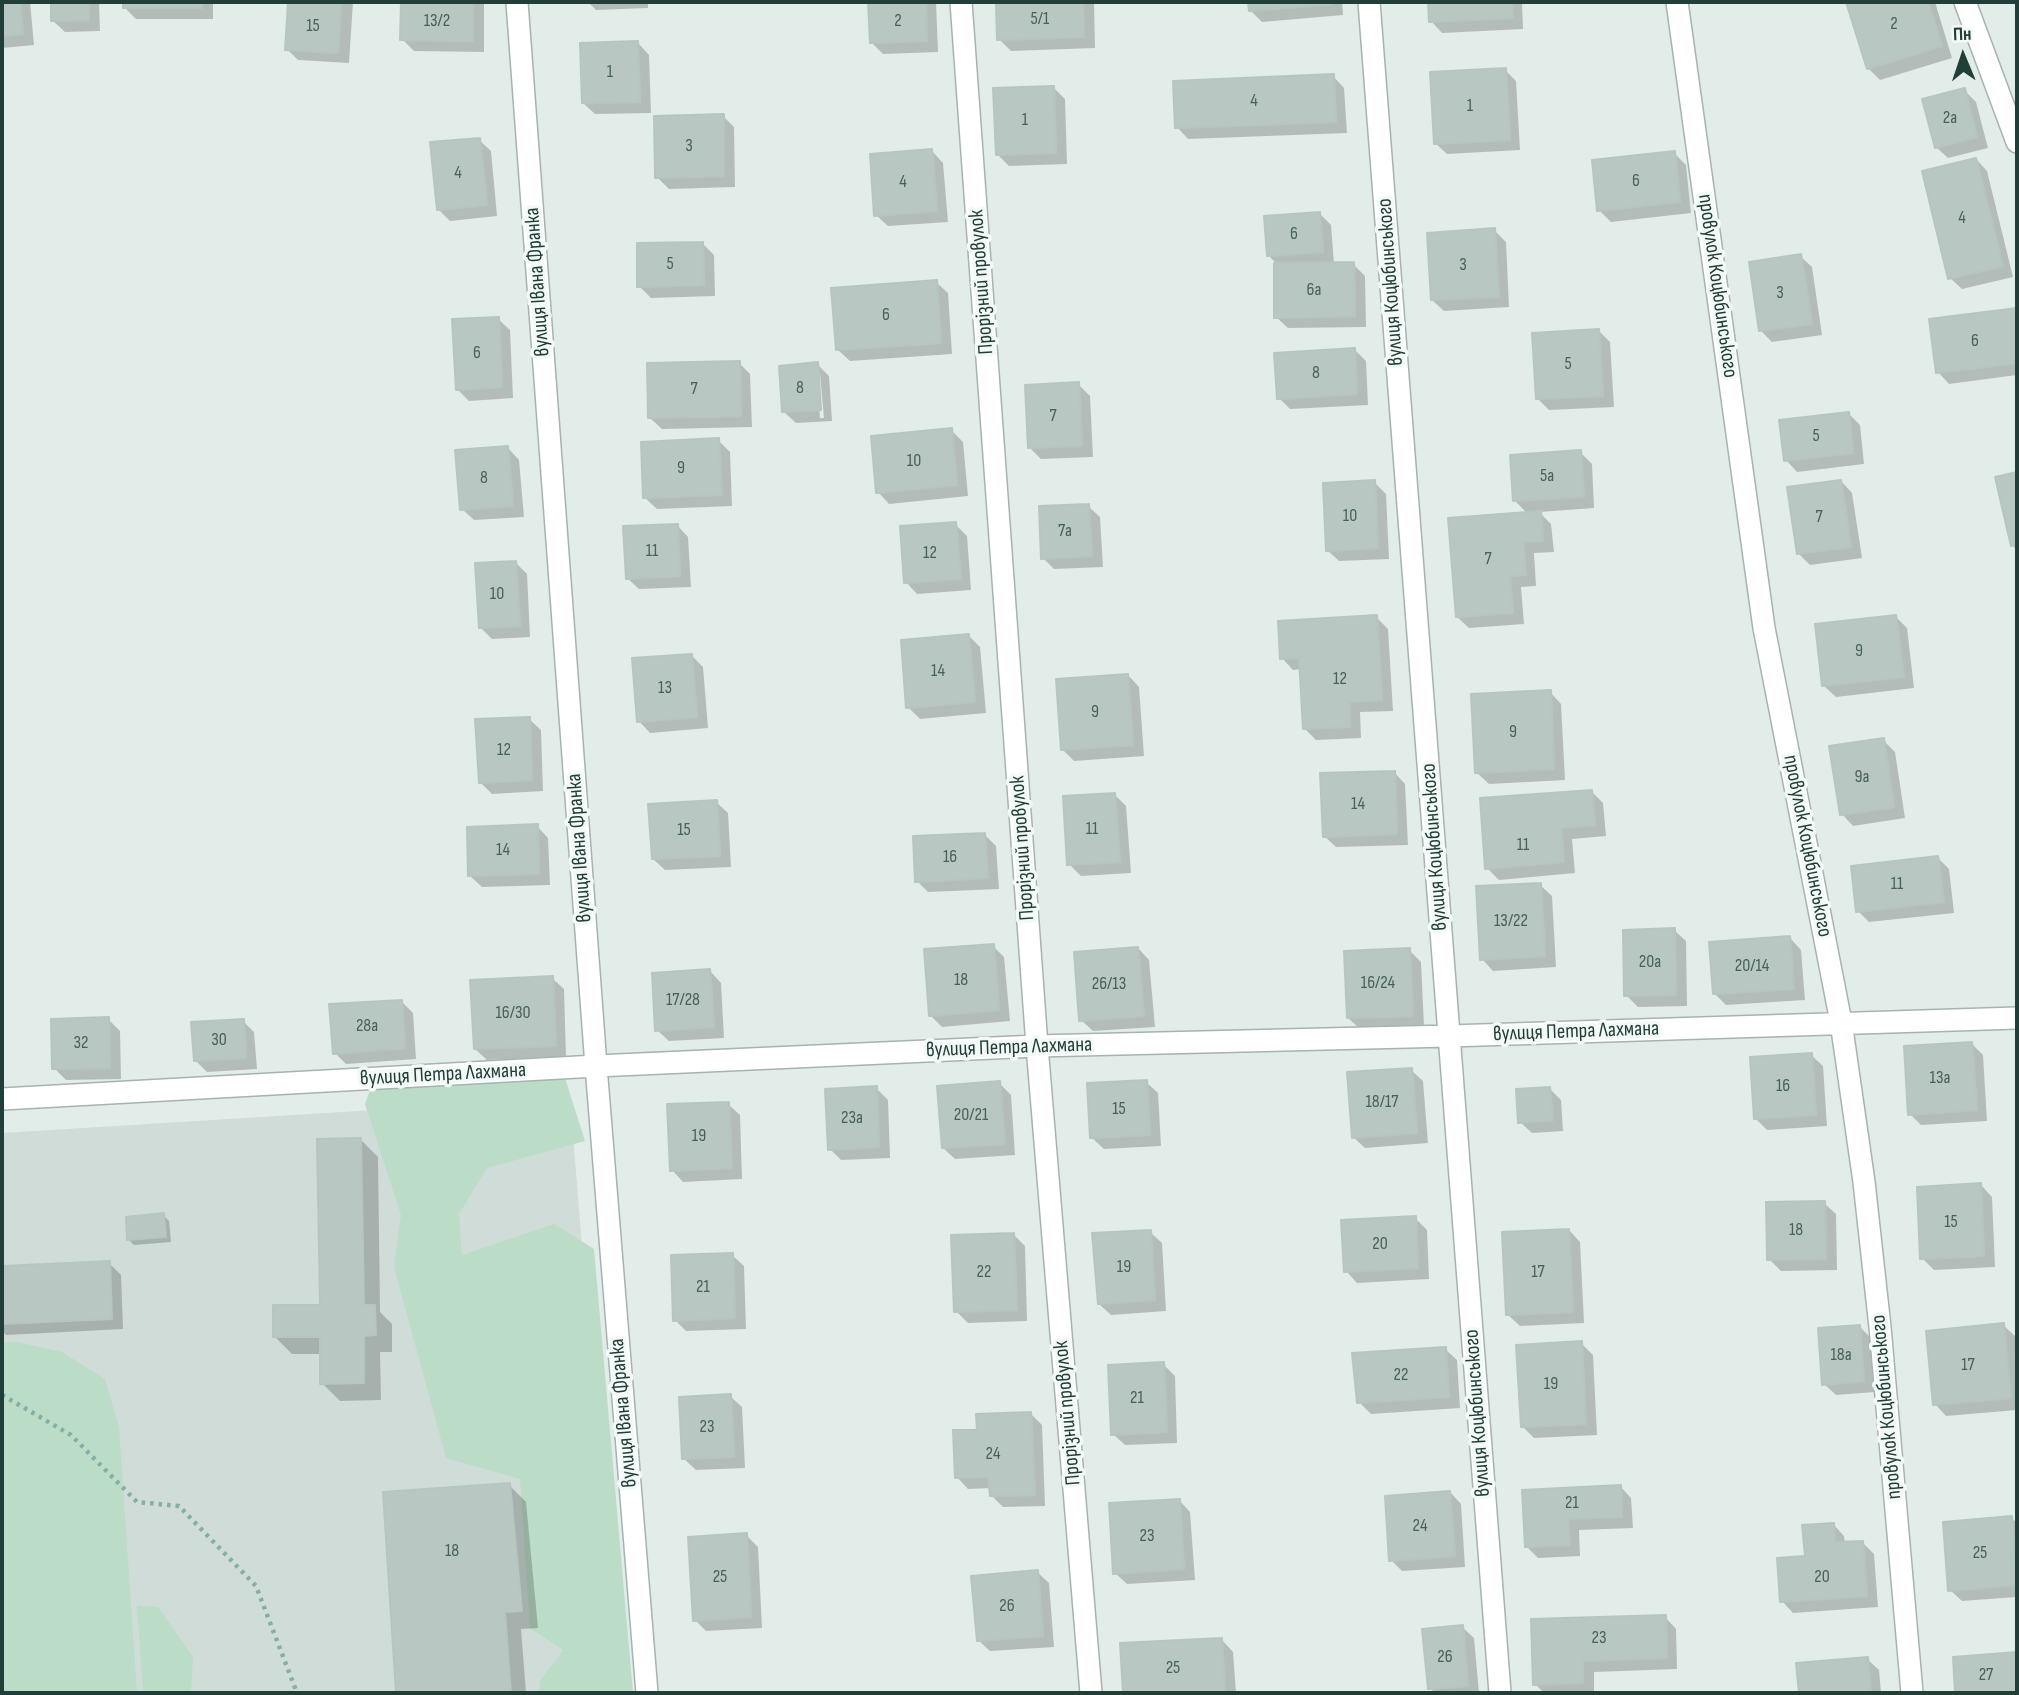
<!DOCTYPE html>
<html>
<head>
<meta charset="utf-8">
<style>
	body { margin:0 }
	#map { position:relative; width:2019px; height:1695px; overflow:hidden; background:#e2ece9; font-family:"Sofia Sans Condensed",sans-serif }
	canvas { display:block }
	.frame { position:absolute; inset:0; border:4px solid #223e39; pointer-events:none }
	.north { position:absolute; left:1928px; top:21px; width:70px; height:70px; -webkit-text-stroke:5px #f3f9f6; paint-order:stroke; rotate:358deg; font-size:19px; font-weight:700; line-height:28px; text-align:center; color:#223e39 }
	.north::after { content:''; display:block; margin:auto; width:24px; height:32px; background:#223e39; clip-path:polygon(50% 0,100% 100%,50% 72%,0 100%) }
</style>
</head>
<body>
<div id="map">
<canvas width="2019" height="1695"></canvas>
<div class="frame"></div>
<div class="north">Пн</div>
</div>
<script>
const c = document.querySelector('canvas').getContext('2d');
c.lineJoin = 'round';
function fill(path, color) { c.fillStyle = color; c.fill(path, 'evenodd'); }
const shape = rows => new Path2D(rows.map(r => 'M' + r).join(''));
function stroke(path, color, width, dash) { c.strokeStyle = color; c.lineWidth = width; c.lineCap = dash ? 'butt' : 'round'; c.setLineDash(dash || []); c.stroke(path); }
function label(font, color, halo, rows, align = 'center') {
  c.font = font + ' "Sofia Sans Condensed",sans-serif'; c.lineWidth = 7; c.setLineDash([]); c.textBaseline = 'middle'; c.strokeStyle = halo; c.fillStyle = color; for (const [text, x, y, turn = 0] of rows) {
    c.save(); c.translate(x, y); c.rotate((+turn || 0) * Math.PI / 180); c.textAlign = isNaN(turn) ? turn : align; if (halo) c.strokeText(text, 0, 0); c.fillText(text, 0, 0); c.restore();
  }
}
fill(shape([
	[570,1098,618,1693,2,1693,2,1133]
]), '#d0dcd8');
fill(shape([
	[479,1076,565,1078,585,1141,487,1168,459,1214,462,1255,554,1224,594,1249,633,1693,539,1693,540,1681,563,1650,530,1628,520,1479,446,1458,394,1267,401,1215,365,1104,370,1090],
	[17,1342,62,1352,105,1379,119,1427,137,1693,2,1693,2,1343],
	[137,1606,158,1607,193,1657,191,1693,143,1693]
]), '#bbddc7');
fill(shape([
	[2,2,30,2,34,45,2,48],
	[52,2,99,2,100,31,65,32,53,21],
	[125,2,213,2,213,19,136,19,125,8],
	[289,2,353,2,349,63,298,60,287,49],
	[403,2,484,2,484,52,414,51,402,39],
	[588,2,648,2,648,8,596,10],
	[870,2,936,2,938,52,883,54,871,42],
	[998,2,1094,2,1095,48,1011,51,999,39],
	[1250,2,1342,2,1343,15,1262,22,1250,10],
	[1429,2,1522,2,1523,29,1442,33,1431,21],
	[1848,2,1935,2,1952,58,1880,80,1868,68],
	[638,43,649,55,651,113,595,114,583,103],
	[1505,70,1516,81,1520,150,1447,154,1435,143],
	[1333,76,1344,88,1347,133,1188,139,1177,127],
	[1053,87,1065,99,1067,164,1009,166,997,154],
	[1964,90,1976,102,1988,148,1948,158,1936,147],
	[723,116,734,127,735,187,669,189,657,177],
	[479,140,491,151,497,216,450,221,438,209],
	[932,151,943,163,948,222,888,226,876,215],
	[1674,153,1686,165,1691,213,1611,222,1599,210],
	[1976,159,1987,171,2013,277,1962,289,1950,278],
	[1320,214,1331,225,1334,264,1353,264,1365,276,1366,327,1288,328,1276,317,1278,265,1269,256],
	[1494,230,1506,242,1509,307,1444,311,1432,300],
	[703,244,714,255,715,296,651,298,639,286],
	[1800,256,1812,267,1822,335,1772,342,1761,331],
	[936,282,948,293,952,354,850,361,838,350],
	[2017,310,2017,375,1949,384,1938,372,1931,321],
	[498,319,510,330,513,398,469,401,457,389],
	[1598,330,1610,342,1614,407,1549,410,1538,399],
	[1354,349,1366,361,1368,405,1290,409,1279,398],
	[739,363,750,374,752,427,662,429,650,418],
	[817,364,829,376,832,421,796,423,784,412],
	[817,374,820,374,824,418,820,418],
	[1078,384,1090,396,1093,457,1041,459,1029,447],
	[1848,413,1860,425,1864,464,1797,472,1786,460],
	[951,430,963,442,968,496,889,504,878,492],
	[718,440,730,452,732,506,657,509,645,498],
	[508,448,519,460,524,517,474,520,462,509],
	[1580,452,1592,464,1594,508,1539,512,1551,524,1554,552,1534,553,1536,586,1521,587,1524,624,1469,628,1457,617,1528,514,1515,501],
	[2017,474,2017,550,2012,545,1997,478],
	[1841,481,1852,493,1862,558,1810,565,1799,554],
	[1374,482,1386,494,1389,559,1339,561,1327,550],
	[1088,506,1100,517,1103,567,1054,569,1043,558],
	[955,524,967,536,971,590,917,594,906,582],
	[677,525,688,537,691,587,639,589,627,578],
	[516,563,527,574,530,637,492,639,480,627],
	[1895,616,1907,628,1914,688,1836,697,1824,686],
	[1376,617,1388,629,1393,711,1360,712,1361,738,1316,740,1304,728,1301,669,1293,670,1282,658],
	[969,636,980,647,986,713,920,719,908,707],
	[692,656,703,667,708,728,650,733,639,721],
	[1128,675,1139,687,1144,756,1074,761,1062,749],
	[1550,692,1561,704,1565,780,1489,784,1477,773],
	[529,719,541,730,543,791,492,794,480,782],
	[1883,740,1895,752,1905,818,1853,826,1842,814],
	[1394,772,1405,784,1408,845,1336,847,1324,836],
	[1591,791,1603,803,1606,836,1572,839,1575,873,1499,880,1487,868],
	[1115,795,1126,806,1131,873,1081,876,1069,864],
	[716,802,728,813,731,867,665,870,653,859],
	[537,826,548,838,550,885,482,887,470,876],
	[985,835,996,846,999,889,928,892,917,881],
	[1938,858,1949,869,1954,913,1869,922,1858,911],
	[1540,885,1552,896,1556,967,1493,971,1482,959],
	[1674,930,1686,941,1687,1006,1638,1007,1626,995],
	[1790,938,1801,950,1805,1000,1726,1005,1715,994],
	[993,946,1004,957,1010,1021,942,1027,930,1015],
	[1138,948,1149,960,1155,1027,1093,1031,1081,1020],
	[1409,950,1421,962,1424,1027,1360,1029,1348,1018],
	[710,971,721,983,724,1038,669,1041,657,1030],
	[552,978,564,989,566,1057,487,1060,475,1049],
	[401,1001,413,1013,416,1059,346,1064,335,1053],
	[108,1019,120,1031,121,1079,66,1080,54,1068],
	[243,1021,254,1032,257,1069,207,1072,196,1061],
	[1972,1044,1983,1055,1987,1121,1921,1125,1910,1114],
	[1811,1055,1823,1066,1827,1126,1767,1130,1756,1119],
	[1411,1070,1423,1081,1428,1143,1365,1148,1353,1137],
	[1146,1082,1158,1093,1161,1146,1104,1149,1092,1138],
	[999,1083,1011,1095,1015,1155,955,1159,943,1148],
	[876,1088,888,1100,890,1158,841,1160,830,1149],
	[1549,1088,1561,1100,1563,1131,1532,1133,1520,1122],
	[728,1104,740,1115,742,1179,683,1182,672,1170],
	[361,1140,378,1157,380,1312,392,1324,392,1352,380,1352,381,1400,340,1401,322,1383,322,1354,292,1354,275,1337,321,1307],
	[1981,1185,1992,1197,1995,1267,1934,1270,1922,1258],
	[1824,1203,1836,1214,1837,1270,1781,1271,1769,1259],
	[163,1215,169,1221,171,1242,134,1245,129,1240],
	[1415,1218,1427,1230,1429,1279,1357,1283,1346,1271],
	[1569,1230,1580,1242,1584,1323,1520,1326,1508,1315],
	[1150,1232,1162,1243,1166,1311,1111,1315,1099,1304],
	[1013,1234,1025,1246,1027,1321,968,1323,956,1311],
	[732,1255,744,1266,746,1329,686,1331,675,1320],
	[109,1263,121,1275,123,1329,6,1335,2,1331,2,1268],
	[2003,1325,2015,1336,2017,1410,1946,1416,1935,1404],
	[1859,1326,1871,1338,1875,1392,1836,1395,1824,1384],
	[1581,1343,1593,1355,1597,1435,1534,1438,1523,1427],
	[1445,1349,1457,1360,1460,1408,1371,1414,1359,1402],
	[1163,1364,1175,1376,1177,1443,1125,1445,1113,1434],
	[730,1396,742,1407,745,1468,696,1470,684,1459],
	[1030,1413,1042,1425,1045,1506,1003,1507,991,1495,991,1488,968,1489,957,1477,978,1431],
	[509,1485,526,1502,538,1628,521,1629,526,1693,398,1693,385,1493],
	[1620,1486,1631,1498,1633,1528,1579,1530,1580,1556,1538,1558,1527,1547,1524,1491],
	[1450,1492,1461,1504,1465,1567,1402,1571,1391,1560],
	[1179,1500,1190,1512,1195,1580,1127,1584,1115,1573],
	[2011,1518,2017,1523,2017,1597,1962,1601,1950,1590],
	[1833,1524,1844,1536,1845,1543,1862,1542,1874,1554,1878,1607,1793,1613,1782,1601,1806,1557],
	[746,1535,758,1547,762,1628,706,1631,695,1620],
	[1037,1572,1049,1583,1054,1647,990,1651,978,1640],
	[1665,1617,1676,1629,1677,1669,1594,1672,1594,1693,1544,1693,1535,1684],
	[1462,1627,1474,1638,1479,1693,1435,1693,1430,1688],
	[1222,1640,1233,1652,1236,1693,1124,1693,1121,1645],
	[2017,1654,2017,1693,1957,1693,1955,1659],
	[1867,1659,1879,1670,1881,1693,1801,1693,1798,1665]
]), '#0003');
const building = shape([
	[2,2,20,2,23,34,2,36,2,2],
	[51,2,89,2,89,20,51,21,51,2],
	[123,2,202,2,202,8,123,8,123,2],
	[288,2,341,2,338,53,285,50,288,2],
	[401,2,473,2,473,41,400,40,401,2],
	[868,2,926,2,927,41,870,43,868,2],
	[996,2,1083,2,1084,37,997,40,996,2],
	[1248,2,1332,2,1333,4,1249,11,1248,2],
	[1428,2,1512,2,1513,18,1429,22,1428,2],
	[1846,2,1928,2,1942,46,1867,69,1846,2],
	[638,41,640,102,582,103,580,43,638,41],
	[1506,68,1510,140,1434,144,1430,72,1506,68],
	[1334,74,1336,122,1175,128,1173,81,1334,74],
	[1054,86,1056,153,996,155,993,88,1054,86],
	[1965,88,1977,137,1935,148,1922,99,1965,88],
	[724,114,724,176,655,178,654,116,724,114],
	[480,138,487,205,437,210,430,142,480,138],
	[932,149,937,211,874,216,870,154,932,149],
	[1675,151,1680,202,1597,211,1592,160,1675,151],
	[1976,158,2003,266,1948,279,1922,171,1976,158],
	[1320,212,1323,252,1267,256,1264,216,1320,212],
	[1495,228,1499,297,1431,300,1427,233,1495,228],
	[703,242,704,285,637,287,637,243,703,242],
	[1801,254,1812,324,1759,331,1749,262,1801,254],
	[1354,262,1355,316,1274,318,1274,263,1354,262],
	[937,280,941,343,836,350,831,288,937,280],
	[2017,308,2017,363,1936,373,1929,319,2017,308],
	[499,317,502,387,456,390,452,319,499,317],
	[1599,329,1603,396,1536,399,1532,333,1599,329],
	[1355,348,1357,394,1277,399,1274,353,1355,348],
	[740,361,741,416,648,418,647,363,740,361],
	[818,362,821,410,782,412,779,366,818,362],
	[1079,382,1082,446,1028,448,1025,385,1079,382],
	[1849,412,1853,453,1784,461,1779,420,1849,412],
	[952,428,957,485,876,493,871,436,952,428],
	[719,438,722,495,643,498,641,442,719,438],
	[508,446,513,506,460,510,455,450,508,446],
	[1581,450,1584,497,1513,501,1510,455,1581,450],
	[2017,472,2017,544,2011,546,1995,477,2017,472],
	[1375,480,1378,548,1326,551,1323,483,1375,480],
	[1841,480,1851,547,1797,554,1787,487,1841,480],
	[1089,504,1092,556,1041,559,1039,506,1089,504],
	[1541,511,1543,541,1523,542,1526,575,1510,576,1513,613,1456,617,1448,518,1541,511],
	[956,522,961,579,904,583,900,526,956,522],
	[678,524,680,576,626,579,623,526,678,524],
	[516,561,520,626,479,628,475,563,516,561],
	[1377,615,1382,700,1349,702,1350,727,1303,729,1299,658,1280,659,1278,621,1377,615],
	[1896,615,1904,677,1822,686,1815,624,1896,615],
	[969,634,975,702,906,708,901,640,969,634],
	[692,654,697,717,637,722,632,658,692,654],
	[1128,674,1133,745,1061,750,1056,679,1128,674],
	[1551,690,1554,769,1475,773,1471,694,1551,690],
	[530,717,532,780,479,783,475,719,530,717],
	[1884,738,1894,807,1840,815,1829,746,1884,738],
	[1395,771,1397,834,1323,837,1320,773,1395,771],
	[1592,790,1595,825,1561,828,1564,862,1485,869,1480,798,1592,790],
	[1115,793,1120,862,1067,865,1063,796,1115,793],
	[717,800,720,856,652,859,648,804,717,800],
	[538,824,539,874,468,876,467,827,538,824],
	[985,833,988,878,915,882,913,836,985,833],
	[1938,856,1944,902,1856,912,1851,866,1938,856],
	[1541,883,1545,956,1480,960,1476,886,1541,883],
	[1675,928,1676,995,1624,996,1623,930,1675,928],
	[1790,936,1794,989,1713,994,1709,942,1790,936],
	[994,944,999,1010,929,1016,924,949,994,944],
	[1138,947,1144,1016,1079,1021,1074,952,1138,947],
	[1410,948,1413,1016,1347,1018,1344,951,1410,948],
	[710,969,714,1027,655,1031,652,973,710,969],
	[553,976,556,1046,474,1049,470,980,553,976],
	[402,1000,405,1048,333,1054,329,1004,402,1000],
	[109,1017,110,1068,52,1069,51,1019,109,1017],
	[244,1019,246,1058,194,1061,191,1022,244,1019],
	[1972,1042,1977,1110,1908,1115,1904,1046,1972,1042],
	[1812,1053,1816,1115,1754,1119,1750,1057,1812,1053],
	[1412,1068,1417,1133,1352,1138,1347,1072,1412,1068],
	[1147,1080,1150,1135,1090,1138,1087,1083,1147,1080],
	[1000,1081,1005,1144,942,1148,937,1086,1000,1081],
	[877,1086,879,1147,828,1150,825,1089,877,1086],
	[1550,1087,1553,1120,1518,1123,1516,1089,1550,1087],
	[729,1102,732,1168,670,1171,667,1104,729,1102],
	[361,1138,364,1305,375,1305,376,1335,364,1336,364,1383,320,1384,320,1337,273,1337,273,1305,320,1305,317,1139,361,1138],
	[1981,1183,1984,1256,1920,1259,1917,1187,1981,1183],
	[1825,1201,1826,1259,1767,1260,1766,1202,1825,1201],
	[164,1213,166,1237,127,1240,126,1217,164,1213],
	[1416,1216,1418,1268,1344,1272,1341,1220,1416,1216],
	[1569,1229,1573,1312,1506,1315,1502,1232,1569,1229],
	[1151,1230,1155,1300,1098,1304,1092,1233,1151,1230],
	[1014,1233,1017,1310,954,1312,951,1235,1014,1233],
	[733,1253,735,1318,673,1321,671,1255,733,1253],
	[110,1261,112,1319,2,1324,2,1266,110,1261],
	[2004,1323,2011,1398,1933,1405,1926,1331,2004,1323],
	[1860,1325,1864,1381,1822,1385,1818,1328,1860,1325],
	[1582,1341,1586,1424,1521,1427,1516,1345,1582,1341],
	[1446,1347,1449,1397,1357,1403,1352,1353,1446,1347],
	[1164,1362,1167,1432,1111,1435,1108,1365,1164,1362],
	[731,1394,734,1457,682,1459,679,1397,731,1394],
	[1031,1412,1035,1495,990,1496,988,1477,955,1478,953,1430,977,1430,976,1414,1031,1412],
	[510,1483,522,1611,505,1612,511,1693,396,1693,383,1492,510,1483],
	[1621,1485,1622,1517,1568,1519,1570,1545,1525,1547,1522,1490,1621,1485],
	[1450,1491,1455,1556,1389,1561,1385,1496,1450,1491],
	[1180,1499,1184,1569,1113,1574,1109,1503,1180,1499],
	[2012,1516,2017,1585,1948,1591,1943,1522,2012,1516],
	[1834,1523,1835,1542,1863,1541,1867,1596,1780,1602,1777,1558,1805,1556,1802,1525,1834,1523],
	[747,1533,751,1617,693,1621,688,1537,747,1533],
	[1038,1570,1043,1636,977,1641,971,1576,1038,1570],
	[1666,1615,1667,1658,1583,1661,1583,1683,1533,1685,1531,1619,1666,1615],
	[1463,1625,1468,1686,1428,1689,1422,1629,1463,1625],
	[1222,1638,1225,1693,1123,1693,1120,1643,1222,1638],
	[2017,1652,2017,1693,1955,1693,1953,1657,2017,1652],
	[1868,1657,1871,1693,1799,1693,1796,1663,1868,1657]
]);
fill(building, '#b8c7c2');
stroke(building, '#b5c6c0', 2);
const minor = shape([
	[517,2,596,1066,647,1693],
	[961,2,1037,1046,1091,1693],
	[1369,2,1500,1693],
	[1677,2,1764,628,1841,1022,1864,1182,1880,1327,1912,1693],
	[1965,2,2017,142],
	[2,1099,596,1066,1037,1046,1449,1036,2017,1018]
]);
stroke(minor, '#a5b4b1', 24);
stroke(shape([
	[2,1395,71,1435,137,1502,179,1506,256,1586,297,1693]
]), '#83b0a6', 4.5, [3.5, 5]);
stroke(minor, '#fff', 21);
label('18px', '#48605b', null, [
	["5/1",1040,19],
	["13/2",437,21],
	["2",898,21],
	["2",1894,24],
	["15",313,26],
	["1",610,72],
	["4",1254,101],
	["1",1470,106],
	["2а",1950,118],
	["1",1025,120],
	["3",689,146],
	["4",458,173],
	["6",1636,181],
	["4",903,182],
	["4",1962,218],
	["6",1294,234],
	["5",670,264],
	["3",1463,265],
	["6а",1314,290],
	["3",1780,293],
	["6",886,315],
	["6",1975,341],
	["6",477,353],
	["5",1568,364],
	["8",1316,373],
	["8",800,388],
	["7",694,389],
	["7",1053,416],
	["5",1816,436],
	["10",914,461],
	["9",681,468],
	["5а",1547,476],
	["8",484,478],
	["10",1350,516],
	["7",1819,517],
	["7а",1065,531],
	["11",652,551],
	["12",930,553],
	["7",1488,559],
	["10",497,594],
	["9",1859,651],
	["14",938,671],
	["12",1340,679],
	["13",665,688],
	["9",1095,712],
	["9",1513,732],
	["12",504,750],
	["9а",1862,777],
	["14",1358,804],
	["11",1092,829],
	["15",684,830],
	["11",1523,845],
	["14",503,850],
	["16",950,857],
	["11",1897,884],
	["13/22",1511,921],
	["20а",1650,962],
	["20/14",1752,966],
	["18",961,980],
	["16/24",1378,983],
	["26/13",1109,984],
	["17/28",683,1000],
	["16/30",513,1013],
	["28а",367,1026],
	["30",219,1040],
	["32",81,1043],
	["13а",1940,1078],
	["16",1783,1086],
	["18/17",1382,1102],
	["15",1119,1109],
	["20/21",971,1115],
	["23а",852,1118],
	["19",699,1136],
	["15",1951,1222],
	["18",1796,1230],
	["20",1380,1244],
	["19",1124,1267],
	["22",984,1272],
	["17",1538,1272],
	["21",703,1287],
	["18а",1841,1355],
	["17",1968,1365],
	["22",1401,1375],
	["19",1551,1384],
	["21",1137,1398],
	["23",707,1427],
	["24",993,1454],
	["21",1572,1503],
	["24",1420,1526],
	["23",1147,1536],
	["18",452,1551],
	["25",1980,1553],
	["25",720,1577],
	["20",1822,1577],
	["26",1007,1606],
	["23",1599,1638],
	["26",1445,1657],
	["25",1173,1668],
	["27",1986,1675]
]);
label('21px', '#223e39', '#f3f9f6', [
	["вулиця Івана Франка",538,282,-94],
	["Прорізний провулок",982,282,-94],
	["вулиця Коцюбинського",1391,282,-94],
	["провулок Коцюбинського",1717,286,82],
	["провулок Коцюбинського",1807,846,79],
	["вулиця Коцюбинського",1435,847,-94],
	["вулиця Івана Франка",580,848,-94],
	["Прорізний провулок",1023,848,-94],
	["вулиця Петра Лахмана",1576,1032,-2],
	["вулиця Петра Лахмана",1009,1048,-2],
	["вулиця Петра Лахмана",443,1075,-3],
	["провулок Коцюбинського",1887,1407,-95],
	["вулиця Івана Франка",624,1413,-95],
	["Прорізний провулок",1068,1413,-95],
	["вулиця Коцюбинського",1478,1413,-94]
]);
</script>
</body>
</html>
